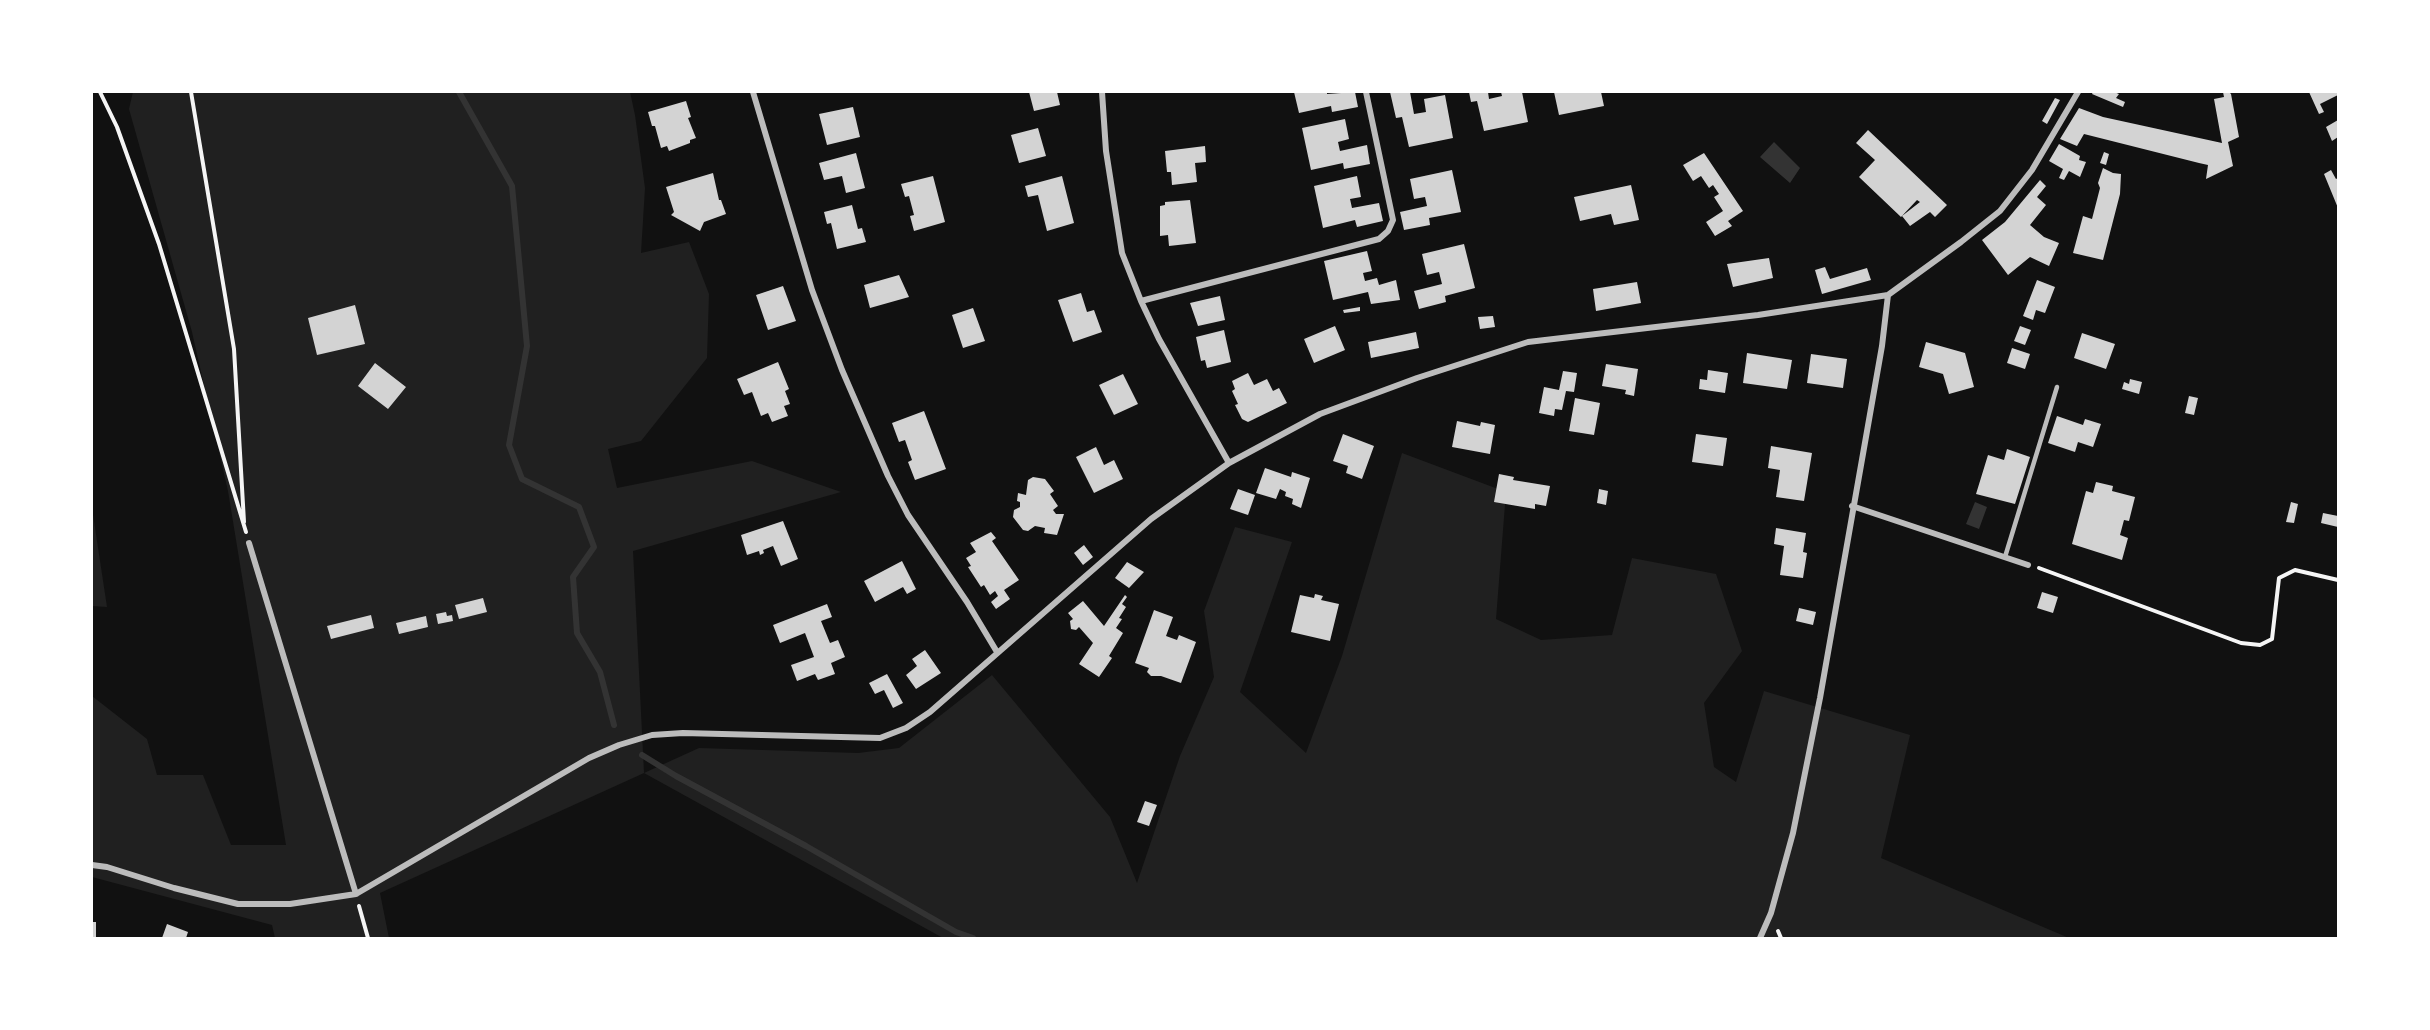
<!DOCTYPE html>
<html>
<head>
<meta charset="utf-8">
<style>
	body { margin:0 }
	#map { position:relative; width:2430px; height:1030px; overflow:hidden; background:#111; font-family:"PT Sans Narrow",sans-serif }
	canvas { display:block }
	.frame { position:absolute; inset:0; border:93px solid #fff; pointer-events:none }
</style>
</head>
<body>
<div id="map">
<canvas width="2430" height="1030"></canvas>
<div class="frame"></div>
</div>
<script>
const c = document.querySelector('canvas').getContext('2d');
c.lineJoin = 'round';
function fill(path, color) { c.fillStyle = color; c.fill(path, 'evenodd'); }
const shape = rows => new Path2D(rows.map(r => 'M' + r).join(''));
function stroke(path, color, width, dash) { c.strokeStyle = color; c.lineWidth = width; c.lineCap = dash ? 'butt' : 'round'; c.setLineDash(dash || []); c.stroke(path); }
fill(shape([
	[133,92,630,92,635,115,645,188,641,253,689,242,709,294,707,358,641,441,608,449,617,488,752,461,841,492,633,551,644,773,699,748,858,753,899,748,992,675,1110,817,1137,883,1180,756,1214,677,1204,611,1235,527,1292,542,1240,692,1306,753,1342,656,1402,453,1506,492,1496,619,1541,640,1612,635,1632,558,1716,574,1742,651,1704,703,1714,767,1736,782,1764,691,1910,735,1881,858,2069,938,943,938,644,773,380,893,389,938,275,938,272,925,92,877,92,696,147,739,157,775,203,775,231,845,286,845,228,491,192,332,129,109],
	[92,508,107,607,92,606]
]), '#202020');
fill(shape([
	[1774,142,1800,168,1790,183,1760,157],
	[1975,502,1987,507,1979,529,1966,524]
]), '#333');
stroke(shape([
	[459,92,512,186,527,346,509,445,522,479,579,507,594,547,573,577,577,633,600,672,614,725],
	[642,755,676,776,806,846,956,932,973,938]
]), '#333', 6);
fill(shape([
	[1029,92,1057,92,1060,105,1034,111],
	[1294,92,1327,92,1327,94,1355,92,1358,107,1332,112,1331,106,1299,113],
	[1390,92,1410,92,1414,114,1426,112,1424,99,1445,95,1453,138,1409,147,1402,117,1396,118],
	[1469,92,1488,92,1489,99,1502,96,1501,92,1522,92,1528,122,1484,131,1477,101,1471,102],
	[1554,92,1601,92,1604,106,1559,115],
	[2093,92,2114,92,2119,94,2116,98,2125,102,2123,107,2092,94],
	[2223,92,2229,92,2231,94,2239,137,2228,142,2233,166,2206,179,2208,165,2199,163,2084,134,2077,146,2060,139,2079,108,2103,117,2222,143,2214,99,2224,97],
	[2309,92,2338,92,2338,95,2320,104,2324,112,2319,114],
	[2055,98,2060,100,2047,124,2042,121],
	[686,101,691,117,688,118,696,138,690,140,690,143,669,151,667,146,661,148,655,126,652,126,648,112],
	[853,107,860,137,827,145,819,114],
	[1345,119,1349,139,1338,142,1340,151,1367,145,1370,164,1344,169,1343,163,1311,170,1302,128],
	[2338,120,2338,137,2332,141,2326,127],
	[1038,128,1046,156,1019,163,1011,135],
	[1868,130,1947,205,1935,217,1930,212,1910,226,1902,216,1920,202,1917,200,1901,217,1859,177,1875,160,1856,143],
	[2059,144,2080,156,2079,160,2086,162,2080,177,2069,171,2064,180,2059,178,2063,169,2049,161],
	[1205,146,1206,162,1195,163,1197,182,1172,185,1171,172,1167,172,1165,151],
	[2104,152,2109,154,2106,165,2100,163],
	[856,153,865,188,846,193,842,176,824,180,819,163],
	[1704,153,1743,211,1728,221,1732,226,1715,236,1706,222,1723,211,1714,197,1719,194,1713,185,1709,188,1701,176,1693,181,1683,165],
	[2103,168,2113,173,2121,174,2120,194,2103,260,2073,253,2083,216,2092,219,2100,188,2098,183],
	[1452,170,1461,212,1429,218,1430,225,1404,230,1400,212,1427,206,1425,197,1414,199,1410,179],
	[2331,170,2336,179,2338,178,2338,208,2324,174],
	[713,173,719,200,721,200,726,214,704,222,700,231,671,215,674,212,666,187],
	[933,176,945,222,914,231,910,216,914,215,909,196,905,197,901,184],
	[1062,176,1074,223,1047,231,1038,195,1028,197,1025,186],
	[1357,176,1361,197,1350,199,1352,208,1379,203,1383,221,1357,227,1355,220,1323,228,1314,186],
	[2040,180,2046,186,2037,197,2046,205,2030,225,2044,237,2059,243,2049,266,2030,257,2008,275,1982,240,2005,222],
	[1631,185,1639,220,1614,225,1611,214,1580,221,1574,197],
	[1190,200,1196,243,1169,246,1168,235,1160,236,1160,206,1165,205,1165,202],
	[852,205,858,229,862,228,866,242,837,249,831,223,827,224,824,212],
	[1464,244,1475,288,1445,296,1446,302,1419,309,1414,291,1442,284,1439,272,1427,275,1422,254],
	[1367,251,1372,271,1363,273,1365,281,1377,278,1379,285,1396,280,1400,300,1371,304,1368,292,1333,300,1324,261],
	[1769,258,1773,278,1733,287,1727,264],
	[1825,267,1830,279,1867,268,1871,280,1822,294,1815,270],
	[899,275,909,297,870,308,864,285],
	[2037,280,2055,287,2045,313,2036,310,2033,320,2023,316],
	[1637,282,1641,303,1596,311,1593,289],
	[783,286,796,321,768,330,756,295],
	[1081,293,1087,312,1094,310,1102,332,1073,342,1058,300],
	[1220,296,1225,320,1198,326,1190,303],
	[355,305,365,344,317,355,308,318],
	[1360,307,1360,311,1344,313,1343,310],
	[973,308,985,341,963,348,952,315],
	[1493,316,1495,327,1480,329,1478,317],
	[1335,326,1345,350,1314,363,1304,339],
	[2020,326,2031,330,2025,345,2014,341],
	[1224,330,1231,362,1207,368,1205,360,1201,361,1196,337],
	[1416,332,1419,348,1371,358,1368,342],
	[2082,333,2115,344,2106,369,2074,358],
	[1926,342,1965,353,1974,387,1949,394,1943,374,1919,367],
	[2012,348,2030,354,2025,369,2007,363],
	[1747,353,1792,360,1787,389,1743,383],
	[1811,354,1847,359,1843,388,1807,383],
	[778,362,789,389,785,391,790,404,784,406,788,416,772,422,768,413,761,416,752,392,744,395,737,379],
	[375,363,406,387,388,409,358,386],
	[1606,364,1638,369,1634,396,1625,394,1626,390,1602,386],
	[1708,370,1728,373,1725,393,1699,389,1700,379,1707,380],
	[1563,371,1577,373,1574,392,1566,391,1562,410,1555,409,1554,416,1539,413,1544,387,1559,390],
	[1248,373,1254,385,1267,379,1273,391,1279,388,1287,403,1248,422,1242,419,1235,405,1238,404,1232,391,1235,389,1232,381],
	[1123,374,1138,404,1114,415,1099,385],
	[2130,379,2142,382,2139,394,2122,389,2124,382,2129,384],
	[2189,396,2198,398,2194,415,2185,413],
	[1575,398,1600,403,1594,435,1569,431],
	[924,411,946,469,915,480,908,462,912,460,905,440,899,442,892,423],
	[2057,416,2083,425,2085,419,2101,424,2093,447,2078,442,2075,452,2048,443],
	[1457,421,1480,426,1481,422,1495,425,1490,454,1452,447],
	[1343,434,1374,446,1362,479,1346,473,1348,466,1333,461],
	[1696,434,1727,438,1723,466,1692,462],
	[1771,446,1812,453,1804,501,1776,497,1780,470,1768,468],
	[1096,447,1104,465,1114,460,1123,479,1094,493,1076,457],
	[2007,449,2030,457,2015,504,1976,494,1988,455,2004,460],
	[1265,468,1291,477,1292,472,1310,478,1301,508,1292,504,1293,499,1285,496,1286,492,1280,489,1276,499,1256,493],
	[1499,474,1514,477,1513,480,1550,486,1546,506,1535,504,1535,509,1494,502],
	[1033,477,1045,479,1054,491,1050,494,1058,506,1053,510,1056,514,1064,514,1057,535,1044,533,1045,528,1035,526,1028,531,1023,530,1013,517,1014,510,1020,507,1020,502,1017,501,1018,493,1026,495,1028,480],
	[2096,482,2113,486,2112,491,2135,497,2129,521,2124,520,2120,535,2128,538,2122,560,2072,544,2086,491,2093,493],
	[1238,489,1255,495,1248,515,1230,509],
	[1599,489,1608,491,1606,505,1597,503],
	[2291,502,2298,504,2294,523,2286,522],
	[2323,513,2338,516,2338,527,2321,523],
	[783,521,798,559,781,566,773,546,763,550,764,553,760,555,759,551,747,555,741,535],
	[1776,528,1806,533,1803,552,1807,553,1803,578,1780,575,1784,546,1774,544],
	[991,532,996,538,992,541,1019,580,1004,590,1010,599,996,609,991,602,998,596,995,591,990,595,984,585,981,587,968,567,971,566,966,558,976,552,970,543],
	[1084,545,1093,557,1083,565,1074,553],
	[902,561,916,589,907,594,903,587,875,602,864,581],
	[1127,562,1144,572,1129,588,1115,578],
	[2042,592,2058,597,2053,613,2037,608],
	[1315,594,1323,596,1321,600,1339,604,1330,641,1291,632,1300,595,1314,598],
	[1125,595,1127,597,1122,604,1126,607,1119,618,1122,619,1116,628,1123,633,1109,656,1112,658,1099,677,1079,664,1093,643,1079,627,1076,630,1071,629,1070,621,1073,619,1068,613,1083,601,1104,626],
	[483,598,487,612,459,619,455,605],
	[827,604,832,617,821,621,830,643,838,640,845,657,831,663,835,674,818,680,815,674,797,681,791,665,814,657,805,633,780,643,773,625],
	[1799,608,1816,612,1813,625,1796,621],
	[1154,610,1173,617,1166,636,1177,640,1179,635,1196,642,1181,683,1161,676,1151,676,1147,672,1149,668,1135,663],
	[446,612,447,616,452,615,453,621,438,624,436,614],
	[371,615,374,628,331,639,327,626],
	[426,616,428,627,399,634,396,623],
	[925,650,941,673,916,689,906,675,917,666,912,659],
	[887,674,903,703,893,708,884,690,875,694,869,683],
	[1145,801,1157,805,1149,826,1137,822],
	[92,922,96,922,96,938,92,938],
	[167,924,188,932,186,938,162,938]
]), '#d3d3d3');
stroke(shape([
	[100,92,117,127,159,244,246,532],
	[191,92,234,349,244,522],
	[2039,568,2241,643,2260,645,2272,639,2279,578,2295,570,2338,580],
	[359,906,368,938],
	[1778,931,1781,938]
]), '#f5f5f5', 4);
stroke(shape([
	[2005,557,2057,387]
]), '#bcbcbc', 4.5);
stroke(shape([
	[753,92,812,290,842,370,888,476,908,515,967,602,997,652],
	[1102,92,1106,151,1122,253,1141,301,1159,339,1229,463],
	[1141,301,1379,239,1388,231,1393,220,1366,92],
	[1852,506,2028,565],
	[249,543,356,894],
	[92,865,107,867,174,888,238,904,290,904,356,894,589,758,619,745,652,735,683,733,880,738,906,728,930,712,1151,519,1229,463,1320,414,1417,378,1528,342,1758,315,1888,295,1961,242,2000,211,2032,170,2078,92],
	[1760,938,1771,913,1793,833,1820,698,1882,346,1888,295]
]), '#bcbcbc', 6);
</script>
</body>
</html>
